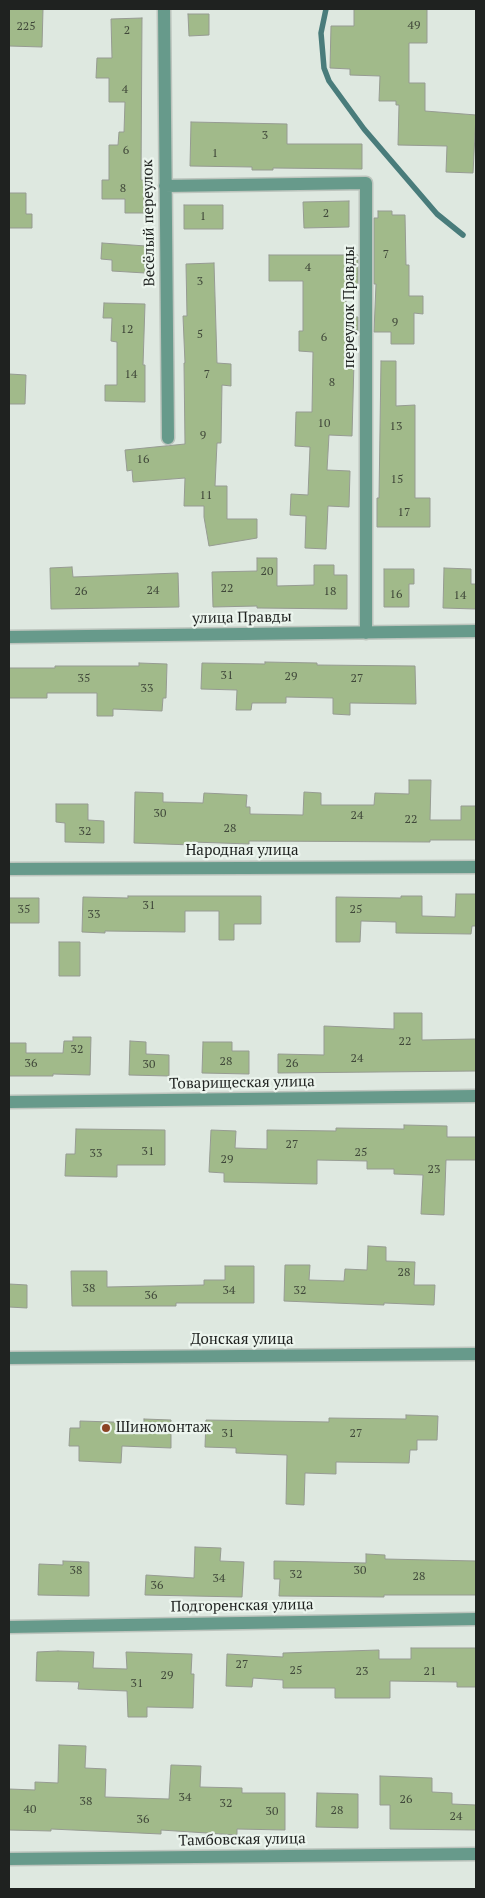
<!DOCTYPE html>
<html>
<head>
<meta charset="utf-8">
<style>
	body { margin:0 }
	#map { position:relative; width:485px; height:1898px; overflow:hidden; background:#dee8e0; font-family:"PT Serif",serif }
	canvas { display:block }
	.frame { position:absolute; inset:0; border:10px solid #1f2220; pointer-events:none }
</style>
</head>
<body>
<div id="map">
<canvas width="485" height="1898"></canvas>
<div class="frame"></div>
</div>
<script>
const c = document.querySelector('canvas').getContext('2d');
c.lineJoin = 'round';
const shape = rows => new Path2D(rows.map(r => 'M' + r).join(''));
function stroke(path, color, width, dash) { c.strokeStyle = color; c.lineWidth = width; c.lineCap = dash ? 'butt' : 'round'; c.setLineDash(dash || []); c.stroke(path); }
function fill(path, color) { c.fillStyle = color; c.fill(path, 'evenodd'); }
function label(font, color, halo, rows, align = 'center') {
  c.font = font + ' "PT Serif",serif'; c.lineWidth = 4.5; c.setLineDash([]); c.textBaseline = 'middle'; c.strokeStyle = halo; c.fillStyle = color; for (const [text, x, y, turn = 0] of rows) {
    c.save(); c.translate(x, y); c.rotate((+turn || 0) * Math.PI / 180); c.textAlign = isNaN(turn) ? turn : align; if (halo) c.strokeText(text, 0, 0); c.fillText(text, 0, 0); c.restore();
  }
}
stroke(shape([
	[326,9,321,33,324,68,329,81,364,129,437,214,463,235]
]), '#497c7b', 5.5);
const building = shape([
	[9,9,43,9,42,47,9,46,9,9],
	[354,9,427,9,427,43,409,43,409,83,425,83,425,111,476,115,473,173,446,172,447,146,398,145,399,105,396,105,396,101,379,101,380,76,350,75,350,69,330,68,331,26,354,26,354,9],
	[188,14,209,14,209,35,189,36,188,14],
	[142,18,141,180,144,180,144,213,125,213,125,199,102,199,102,180,109,180,109,145,118,145,119,132,124,132,125,102,109,102,109,78,96,78,97,58,112,58,111,19,142,18],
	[191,122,287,124,287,144,362,144,362,169,273,168,273,170,252,170,252,167,190,166,191,122],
	[9,193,26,193,26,214,32,214,32,228,9,228,9,193],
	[349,201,349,227,304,228,303,202,349,201],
	[184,205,223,205,223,229,184,229,184,205],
	[378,211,392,211,392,215,405,215,406,265,409,265,409,296,423,296,423,314,414,313,414,344,391,344,391,332,374,332,376,284,374,284,374,218,378,218,378,211],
	[102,243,146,246,145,273,112,271,112,260,101,259,102,243],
	[269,255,358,255,358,284,346,284,346,316,358,317,358,331,350,331,349,361,354,361,352,436,329,435,327,470,350,471,349,507,328,506,326,549,305,548,306,516,290,515,291,494,308,495,310,447,295,446,296,412,312,412,313,352,299,351,299,331,303,331,303,281,269,281,269,255],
	[214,263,217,363,231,364,231,386,222,385,221,443,217,443,215,486,227,486,227,519,257,519,257,538,209,546,204,517,204,506,184,506,185,478,133,482,132,470,127,471,125,450,185,444,184,363,185,363,183,316,187,316,186,264,214,263],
	[104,303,145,304,143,365,145,365,145,402,105,401,105,385,117,385,117,342,111,341,112,318,103,318,104,303],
	[381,361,396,361,396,406,415,405,415,498,430,498,430,527,377,527,377,498,379,498,381,361],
	[9,374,26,375,25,404,9,404,9,374],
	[257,558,277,558,277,586,314,585,314,565,334,565,334,575,347,575,347,609,257,608,257,606,213,607,212,572,257,571,257,558],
	[72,567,73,577,178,573,179,607,51,609,50,568,72,567],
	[444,568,471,569,471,584,476,584,476,609,443,608,444,568],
	[384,569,414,569,414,584,409,584,409,607,384,607,384,569],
	[265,662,317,663,317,665,415,666,416,704,350,703,350,715,333,714,333,698,286,697,286,703,252,703,251,710,236,710,237,690,201,689,202,663,265,664,265,662],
	[139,663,167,664,166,698,163,698,162,711,113,709,113,716,97,716,97,693,47,693,47,698,9,698,9,668,55,668,55,666,139,666,139,663],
	[409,780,431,780,430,820,461,820,461,806,476,806,476,840,430,840,430,842,249,841,249,844,193,842,193,845,134,843,135,792,163,793,163,802,203,803,204,793,247,795,246,807,250,807,250,814,303,815,304,792,321,793,321,805,374,805,375,793,409,794,409,780],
	[56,804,88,804,88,820,104,821,104,843,65,842,65,823,56,822,56,804],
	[456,894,476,894,476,926,472,926,471,934,396,933,396,922,361,921,360,942,336,942,336,897,401,898,401,896,422,896,422,916,455,917,456,894],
	[128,896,261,896,261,924,234,924,234,940,219,940,219,911,185,911,185,932,105,931,105,933,82,932,83,897,128,898,128,896],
	[9,898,39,898,39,923,9,923,9,898],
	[59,942,80,942,80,976,59,976,59,942],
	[394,1013,422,1013,422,1040,476,1039,476,1071,278,1073,278,1054,324,1055,324,1026,394,1029,394,1013],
	[73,1037,91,1037,90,1075,53,1074,53,1076,9,1076,9,1043,26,1043,26,1053,63,1053,64,1041,73,1041,73,1037],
	[130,1041,146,1042,146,1054,169,1055,169,1076,129,1075,130,1041],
	[203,1042,232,1042,232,1051,249,1051,249,1074,202,1073,203,1042],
	[404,1125,447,1126,447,1137,476,1137,476,1160,446,1160,444,1215,421,1214,423,1175,394,1174,394,1169,367,1169,367,1161,317,1160,317,1184,224,1182,224,1173,209,1172,211,1130,236,1131,235,1148,267,1149,267,1130,336,1131,336,1128,404,1129,404,1125],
	[76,1129,165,1130,165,1165,117,1165,117,1177,65,1176,66,1154,75,1154,76,1129],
	[368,1246,386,1247,386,1261,415,1262,414,1285,435,1285,434,1305,384,1303,384,1305,284,1301,285,1265,310,1265,309,1280,344,1281,345,1269,367,1270,368,1246],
	[225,1266,254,1266,254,1303,176,1303,176,1306,72,1306,71,1271,107,1271,107,1287,204,1285,204,1280,225,1280,225,1266],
	[9,1284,27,1285,27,1308,9,1307,9,1284],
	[406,1415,438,1416,437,1440,417,1440,417,1450,410,1450,409,1463,336,1462,336,1474,305,1473,304,1505,286,1504,287,1455,236,1453,236,1448,205,1447,206,1420,329,1422,329,1418,406,1419,406,1415],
	[144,1419,171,1420,171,1448,122,1446,121,1463,79,1461,79,1446,69,1446,70,1428,80,1428,80,1421,144,1423,144,1419],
	[195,1547,221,1548,220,1561,244,1562,242,1597,145,1595,146,1575,194,1578,195,1547],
	[366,1554,385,1555,385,1559,476,1561,476,1595,384,1595,384,1597,279,1596,280,1579,274,1579,274,1561,366,1563,366,1554],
	[63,1561,89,1562,89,1596,38,1595,39,1564,63,1565,63,1561],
	[411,1648,476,1648,476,1687,457,1687,457,1682,390,1681,390,1698,335,1698,335,1688,283,1688,283,1680,253,1678,252,1687,226,1686,227,1654,283,1657,283,1653,379,1650,379,1659,411,1659,411,1648],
	[58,1651,94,1652,93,1668,127,1669,126,1652,192,1654,191,1674,194,1674,193,1708,147,1707,147,1717,128,1717,127,1691,78,1689,79,1682,36,1681,37,1652,58,1651],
	[59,1745,86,1746,85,1768,106,1769,105,1797,169,1799,171,1765,201,1766,200,1787,242,1788,242,1793,285,1793,285,1830,237,1829,237,1835,161,1830,161,1834,51,1829,51,1831,9,1830,9,1789,35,1790,35,1782,58,1783,59,1745],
	[380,1776,432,1778,432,1792,452,1793,452,1804,476,1805,476,1830,390,1829,390,1805,380,1805,380,1776],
	[317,1793,358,1794,358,1828,316,1827,317,1793]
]);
fill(building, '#a1ba8a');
stroke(building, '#969b92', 1);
const minor = shape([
	[164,9,168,438],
	[165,186,366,183,366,633],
	[9,637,476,631],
	[9,869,476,867],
	[9,1102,476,1096],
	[9,1358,476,1354],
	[9,1627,476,1619],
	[9,1859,476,1854]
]);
stroke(minor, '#bcc4bd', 15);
stroke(minor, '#679a8b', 12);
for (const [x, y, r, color] of [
	[106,1428,5,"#8c4424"]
]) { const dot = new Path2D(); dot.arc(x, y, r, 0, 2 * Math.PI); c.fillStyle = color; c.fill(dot); stroke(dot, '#ecf5ee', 2); }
label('12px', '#40483a', null, [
	["49",414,26],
	["225",26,27],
	["2",127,31],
	["4",125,90],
	["3",265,136],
	["6",126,151],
	["1",215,154],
	["8",123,189],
	["2",326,214],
	["1",203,217],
	["7",386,255],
	["4",308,268],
	["3",200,282],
	["9",395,323],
	["12",127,330],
	["5",200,335],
	["6",324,338],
	["14",131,375],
	["7",207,375],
	["8",332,383],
	["10",324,424],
	["13",396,427],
	["9",203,436],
	["16",143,460],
	["15",397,480],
	["11",206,496],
	["17",404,513],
	["20",267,572],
	["22",227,589],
	["24",153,591],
	["26",81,592],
	["18",330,592],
	["16",396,595],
	["14",460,596],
	["31",227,676],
	["29",291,677],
	["35",84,679],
	["27",357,679],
	["33",147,689],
	["30",160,814],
	["24",357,816],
	["22",411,820],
	["28",230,829],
	["32",85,832],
	["31",149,906],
	["35",24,910],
	["25",356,910],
	["33",94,915],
	["22",405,1042],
	["32",77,1050],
	["24",357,1059],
	["28",226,1062],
	["36",31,1064],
	["26",292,1064],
	["30",149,1065],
	["27",292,1145],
	["31",148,1152],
	["25",361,1153],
	["33",96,1154],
	["29",227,1160],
	["23",434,1170],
	["28",404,1273],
	["38",89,1289],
	["34",229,1291],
	["32",300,1291],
	["36",151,1296],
	["31",228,1434],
	["27",356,1434],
	["38",76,1571],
	["30",360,1571],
	["32",296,1575],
	["28",419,1577],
	["34",219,1579],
	["36",157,1586],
	["27",242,1665],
	["25",296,1671],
	["23",362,1672],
	["21",430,1672],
	["29",167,1676],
	["31",137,1684],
	["34",185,1798],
	["26",406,1800],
	["38",86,1802],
	["32",226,1804],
	["40",30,1810],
	["28",337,1811],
	["30",272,1812],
	["24",456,1817],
	["36",143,1820]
]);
label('15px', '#1f2220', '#ecf5ee', [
	["Весёлый переулок",149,223,-91],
	["переулок Правды",350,307,-90],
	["улица Правды",242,618,-1],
	["Народная улица",242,851],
	["Товарищеская улица",242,1083,-1],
	["Донская улица",242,1340],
	["Подгоренская улица",242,1606,-1],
	["Тамбовская улица",242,1840,-1]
]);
label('15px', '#1f2220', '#ecf5ee', [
	["Шиномонтаж",116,1428]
], 'left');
</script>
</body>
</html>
